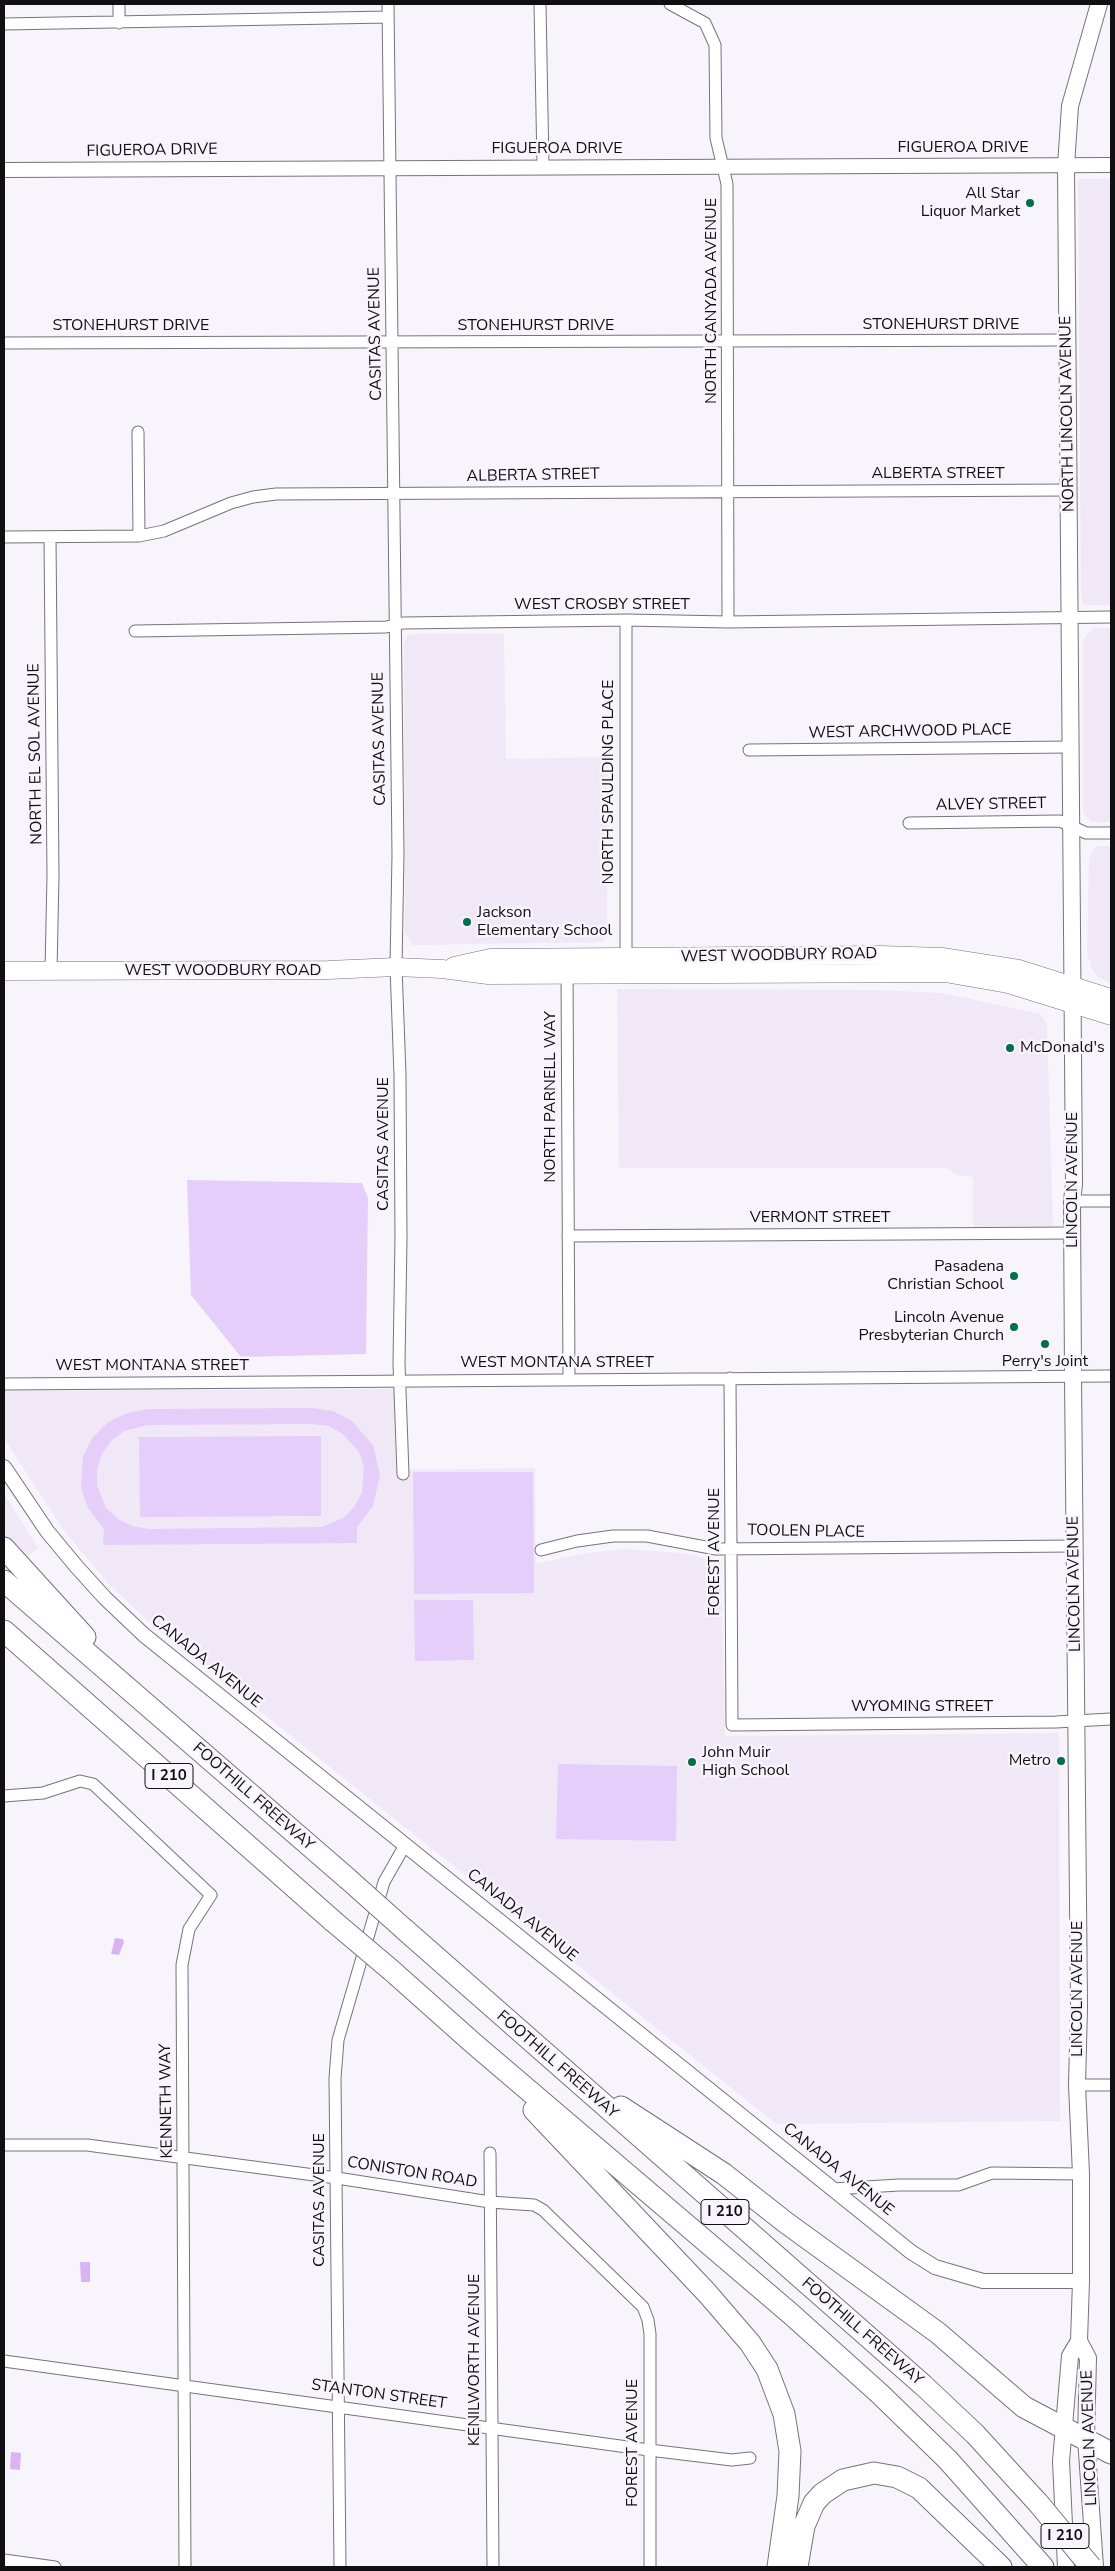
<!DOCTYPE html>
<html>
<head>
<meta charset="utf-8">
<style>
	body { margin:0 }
	#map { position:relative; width:1115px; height:2571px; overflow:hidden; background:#f8f4fc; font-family:"Nunito Sans",sans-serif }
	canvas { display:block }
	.frame { position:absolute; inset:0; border:5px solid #100f11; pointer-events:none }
</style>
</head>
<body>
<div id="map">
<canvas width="1115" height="2571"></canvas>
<div class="frame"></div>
</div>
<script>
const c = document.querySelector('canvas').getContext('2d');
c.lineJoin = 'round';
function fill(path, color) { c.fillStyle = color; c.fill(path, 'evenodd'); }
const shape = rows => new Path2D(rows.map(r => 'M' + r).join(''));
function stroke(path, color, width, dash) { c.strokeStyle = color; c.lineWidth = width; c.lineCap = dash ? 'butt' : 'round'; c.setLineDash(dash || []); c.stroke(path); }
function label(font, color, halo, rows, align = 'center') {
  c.font = font + ' "Nunito Sans",sans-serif'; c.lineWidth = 5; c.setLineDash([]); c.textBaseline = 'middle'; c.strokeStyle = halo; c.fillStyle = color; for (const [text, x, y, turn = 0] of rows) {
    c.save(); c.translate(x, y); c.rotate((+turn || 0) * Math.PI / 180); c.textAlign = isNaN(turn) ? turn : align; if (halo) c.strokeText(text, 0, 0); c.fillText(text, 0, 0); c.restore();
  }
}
fill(shape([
	[1078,179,1111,179,1111,605,1087,605,1083,603,1081,598],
	[1093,628,1111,628,1111,822,1092,822,1083,813,1083,640],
	[409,634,504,634,506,759,608,757,607,934,603,942,412,945,405,933,404,642],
	[1097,846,1111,846,1111,983,1098,977,1092,970,1087,952,1089,857],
	[617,989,876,990,942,993,1040,1014,1047,1023,1053,1226,973,1227,973,1177,957,1175,946,1168,619,1168],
	[394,1389,396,1470,535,1468,536,1564,581,1554,625,1549,681,1553,721,1561,725,1736,1059,1733,1060,2121,776,2124,151,1624,109,1584,64,1531,4,1438,4,1391],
	[4,1493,38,1548,27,1558,4,1533]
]), '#f0e8f7');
fill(shape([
	[187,1180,362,1183,368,1198,366,1354,241,1357,191,1295],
	[148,1409,312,1408,333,1411,352,1421,373,1445,380,1475,373,1506,357,1527,357,1543,103,1545,104,1529,88,1508,81,1488,83,1456,93,1437,108,1422,127,1413],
	[148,1425,312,1424,328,1426,343,1434,359,1452,364,1467,362,1492,355,1506,343,1518,321,1527,149,1529,132,1526,118,1519,106,1508,97,1485,97,1469,102,1454,111,1441,124,1431],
	[321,1436,321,1516,140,1517,139,1437],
	[413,1472,533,1472,534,1593,414,1594],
	[473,1600,474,1660,415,1661,414,1600],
	[558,1764,677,1766,676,1841,556,1839]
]), '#e6cefa');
fill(shape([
	[115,1938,123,1939,124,1942,119,1955,111,1954],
	[80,2262,90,2262,90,2282,81,2282],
	[11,2452,21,2453,20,2470,10,2469]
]), '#d8b4f5');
const minor = shape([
	[119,4,119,23],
	[388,4,398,854,396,967,400,1075,401,1238,399,1363,403,1474],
	[540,4,543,167],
	[670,4,705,23,715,45,716,138,727,184,728,622],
	[4,24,388,17],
	[4,343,1068,340],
	[138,432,139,536],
	[4,537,139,536,164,531,231,503,253,497,276,494,1069,490],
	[50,537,53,876,51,971],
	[135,631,386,627,403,623,626,620,728,622,1111,617],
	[749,750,1071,747],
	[909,823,1060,821,1086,833,1111,833],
	[626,962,626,620],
	[567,969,569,1380],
	[1072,1201,1111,1201],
	[568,1236,1072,1233],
	[730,1378,732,1725,1056,1722,1111,1719],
	[4,1384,1111,1376],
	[541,1550,577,1541,613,1536,647,1536,716,1549,1074,1546],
	[4,1796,43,1793,80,1781,93,1784,211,1895,189,1929,182,1965,185,2567],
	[1077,2085,1111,2085],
	[4,2145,87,2145,337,2178,490,2202,534,2205,543,2210,643,2307,648,2320,650,2334,650,2567],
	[490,2153,493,2567],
	[833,2189,899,2185,958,2185,992,2173,1081,2174],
	[4,2361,649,2450,732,2460,750,2458],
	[4,2560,55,2567],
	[340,2567,335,2078,338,2040,384,1882,405,1845]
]);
const tertiary = shape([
	[4,170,1111,165],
	[4,1467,47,1531,76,1566,105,1598,144,1635,911,2252,935,2267,983,2281,1081,2281]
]);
const secondary = shape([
	[1079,2341,1088,2358,1086,2438,1095,2567],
	[1066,2567,1061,2461,1070,2356,1079,2341,1081,2281,1081,2174,1077,2085,1079,2007,1073,1376,1072,1201,1074,1184,1066,166,1070,106,1099,4]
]);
const primary = shape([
	[454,966,490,958,881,955,942,957,1019,969,1111,998],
	[4,971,328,970,396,967,442,969,488,975,945,973,1008,984,1111,1016]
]);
const motorway = shape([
	[4,1548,85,1637],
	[4,1581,348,1879],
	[4,1631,333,1921],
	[404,1929,923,2385,975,2434,1039,2504],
	[391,1970,473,2043,791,2314,880,2394,948,2460,1043,2567],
	[621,2107,724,2174,785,2222,938,2333,1024,2407,1111,2453],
	[534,2110,707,2293,750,2343,767,2369,784,2414,790,2451,788,2496,778,2567],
	[797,2567,804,2526,814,2503,822,2494,843,2480,874,2473,897,2477,919,2488,1001,2567]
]);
stroke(minor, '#77737a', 13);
stroke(tertiary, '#77737a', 16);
stroke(secondary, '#77737a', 18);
stroke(primary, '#77737a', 19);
stroke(motorway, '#77737a', 23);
stroke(minor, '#fff', 11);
stroke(tertiary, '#fff', 14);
stroke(secondary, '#fff', 16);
stroke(primary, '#fff', 18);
stroke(motorway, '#fff', 21);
const motorwayBridge = shape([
	[348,1879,404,1929],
	[333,1921,391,1970],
	[1039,2504,1091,2567]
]);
stroke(motorwayBridge, '#77737a', 23, []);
stroke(motorwayBridge, '#fff', 21);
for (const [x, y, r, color] of [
	[1030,203,5,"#016f47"],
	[467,922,5,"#016f47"],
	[1010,1048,5,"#016f47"],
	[1014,1276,5,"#016f47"],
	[1014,1327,5,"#016f47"],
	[1045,1344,5,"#016f47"],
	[1061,1761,5,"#016f47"],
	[692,1762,5,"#016f47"]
]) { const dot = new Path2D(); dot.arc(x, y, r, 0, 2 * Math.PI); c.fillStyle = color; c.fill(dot); stroke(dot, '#f8f4fc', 2); }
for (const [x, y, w] of [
	[169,1776,48],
	[725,2212,48],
	[1065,2536,48]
]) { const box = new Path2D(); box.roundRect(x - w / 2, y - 12.5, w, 25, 4); c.fillStyle = '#f8f4fc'; c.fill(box); stroke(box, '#100f11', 1); }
label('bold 15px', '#100f11', null, [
	["I 210",169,1776],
	["I 210",725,2212],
	["I 210",1065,2536]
]);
label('16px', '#100f11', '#f8f4fc', [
	["FIGUEROA DRIVE",963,148],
	["FIGUEROA DRIVE",557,149],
	["FIGUEROA DRIVE",152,151,-1],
	["NORTH CANYADA AVENUE",712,301,-90],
	["STONEHURST DRIVE",941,325],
	["STONEHURST DRIVE",131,326],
	["STONEHURST DRIVE",536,326],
	["CASITAS AVENUE",376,334,-91],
	["NORTH LINCOLN AVENUE",1068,414,-91],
	["ALBERTA STREET",938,474],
	["ALBERTA STREET",533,476,-1],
	["WEST CROSBY STREET",602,605],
	["WEST ARCHWOOD PLACE",910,732,-1],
	["CASITAS AVENUE",380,739,-91],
	["NORTH EL SOL AVENUE",36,754,-91],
	["NORTH SPAULDING PLACE",609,782,-90],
	["ALVEY STREET",991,805,-1],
	["WEST WOODBURY ROAD",779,956,-1],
	["WEST WOODBURY ROAD",223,971],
	["NORTH PARNELL WAY",551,1097,-90],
	["CASITAS AVENUE",384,1144,-90],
	["LINCOLN AVENUE",1073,1180,-90],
	["VERMONT STREET",820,1218],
	["WEST MONTANA STREET",557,1363],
	["WEST MONTANA STREET",152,1366],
	["TOOLEN PLACE",806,1532,1],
	["FOREST AVENUE",715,1552,-90],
	["LINCOLN AVENUE",1075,1584,-91],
	["CANADA AVENUE",206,1662,39],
	["WYOMING STREET",922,1707],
	["FOOTHILL FREEWAY",253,1797,41],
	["CANADA AVENUE",522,1916,39],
	["LINCOLN AVENUE",1078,1989,-90],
	["FOOTHILL FREEWAY",557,2065,41],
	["KENNETH WAY",167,2101,-91],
	["CANADA AVENUE",838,2170,39],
	["CONISTON ROAD",412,2173,9],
	["CASITAS AVENUE",320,2200,-90],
	["FOOTHILL FREEWAY",862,2332,41],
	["KENILWORTH AVENUE",475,2360,-90],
	["STANTON STREET",379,2395,8],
	["LINCOLN AVENUE",1090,2438,-92],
	["FOREST AVENUE",633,2443,-90]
]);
label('16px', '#100f11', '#f8f4fc', [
	["All Star",1020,194],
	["Liquor Market",1020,212],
	["Jackson",477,913,"left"],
	["Elementary School",477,931,"left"],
	["McDonald's",1020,1048,"left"],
	["Pasadena",1004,1267],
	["Christian School",1004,1285],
	["Lincoln Avenue",1004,1318],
	["Presbyterian Church",1004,1336],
	["Perry's Joint",1045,1362,"center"],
	["John Muir",702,1753,"left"],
	["High School",702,1771,"left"],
	["Metro",1051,1761]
], 'right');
</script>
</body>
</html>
